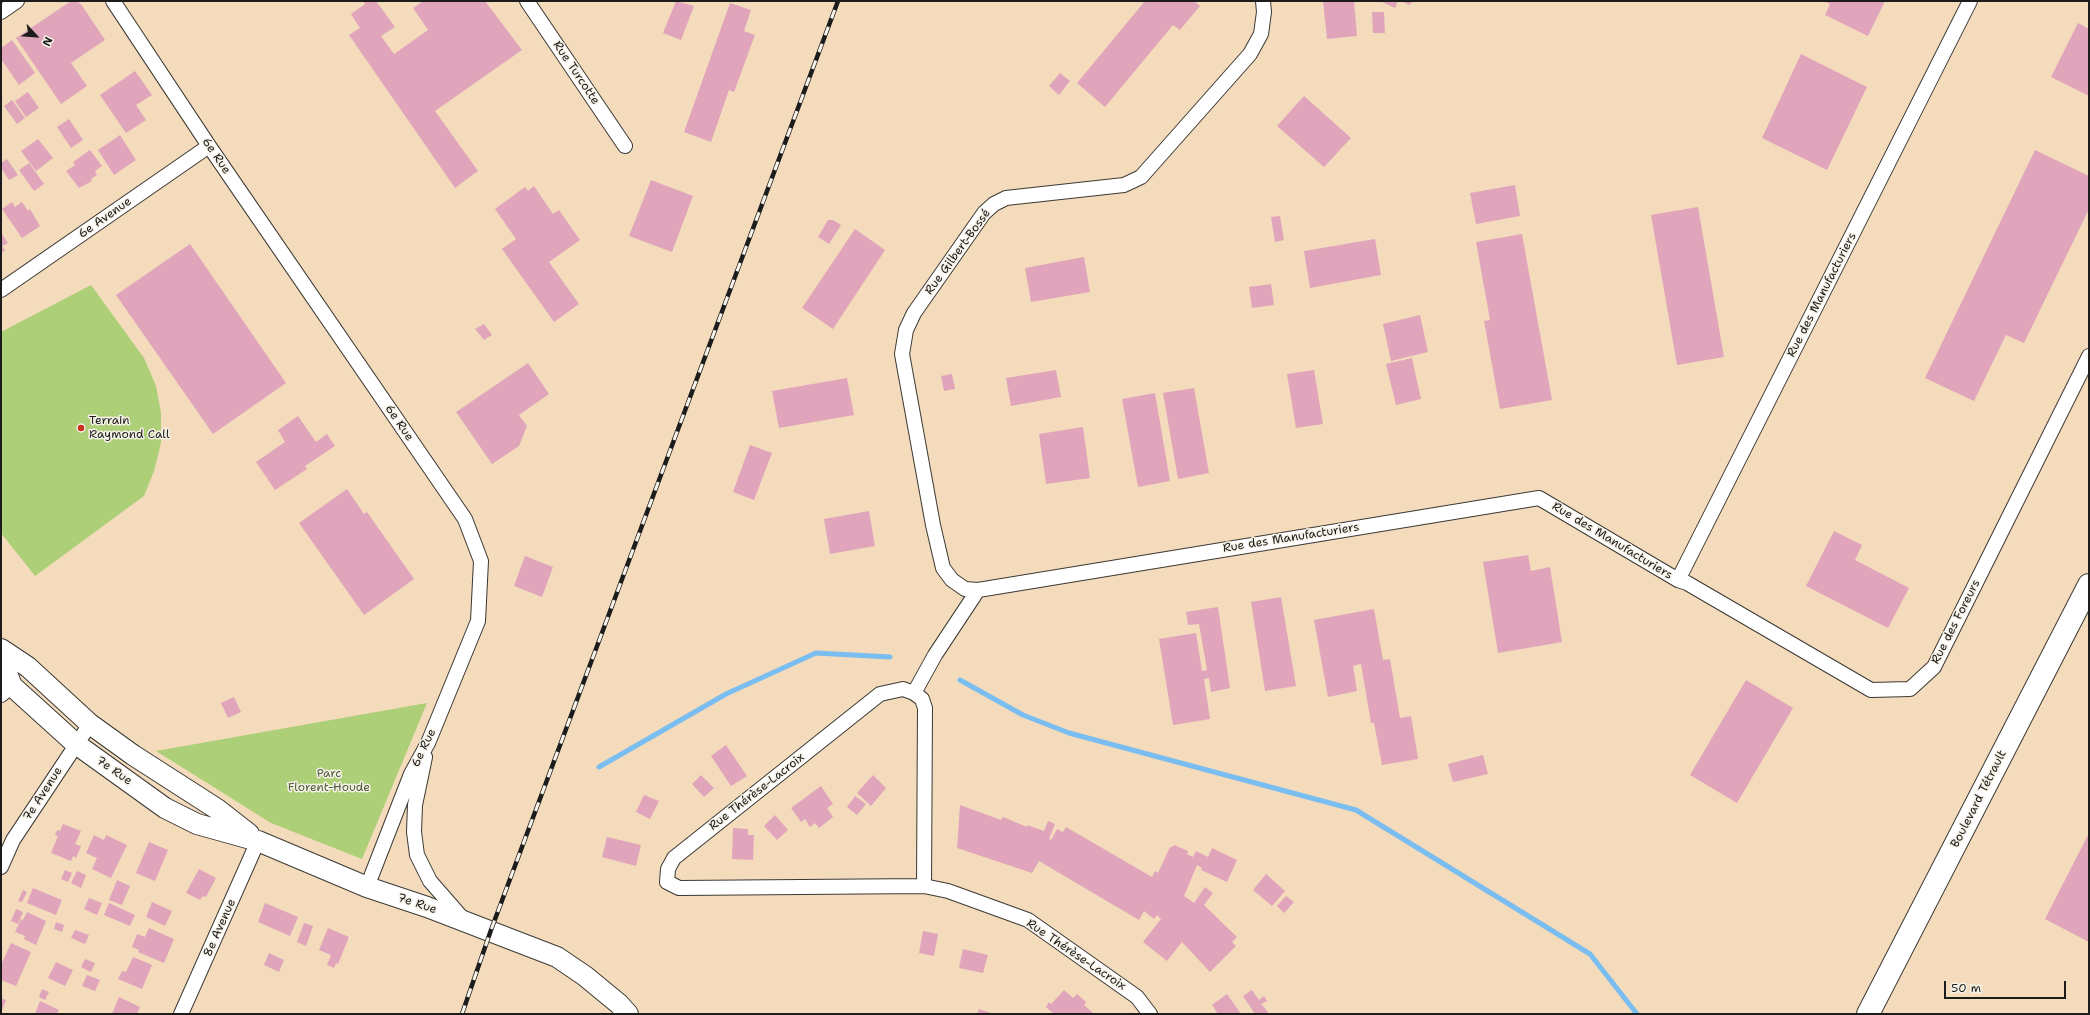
<!DOCTYPE html>
<html>
<head>
<meta charset="utf-8">
<style>
	body { margin:0 }
	#map { position:relative; width:2090px; height:1015px; overflow:hidden; background:#f3dbbc; font-family:"Shantell Sans",sans-serif }
	canvas { display:block }
	.frame { position:absolute; inset:0; border:2px solid #1c1c1c; pointer-events:none }
	.north { position:absolute; left:16px; top:16px; width:40px; height:40px; -webkit-text-stroke:3px #f7f3e8; paint-order:stroke; rotate:116deg; font-size:11px; font-weight:700; line-height:16px; text-align:center; color:#1c1c1c }
	.north::after { content:''; display:block; margin:auto; width:14px; height:18px; background:#1c1c1c; clip-path:polygon(50% 0,100% 100%,50% 72%,0 100%) }
	.scale { position:absolute; left:1944px; top:981px; width:122px; height:18px; box-sizing:border-box; border:2px solid #1c1c1c; border-top:0; padding-left:5px; font-size:12px; line-height:14px; white-space:nowrap; color:#1c1c1c; -webkit-text-stroke:3px #f7f3e8; paint-order:stroke }
</style>
</head>
<body>
<div id="map">
<canvas width="2090" height="1015"></canvas>
<div class="frame"></div>
<div class="north">N</div>
<div class="scale">50 m</div>
</div>
<script>
const c = document.querySelector('canvas').getContext('2d');
c.lineJoin = 'round';
function fill(path, color) { c.fillStyle = color; c.fill(path, 'evenodd'); }
const shape = rows => new Path2D(rows.map(r => 'M' + r).join(''));
function stroke(path, color, width, dash) { c.strokeStyle = color; c.lineWidth = width; c.lineCap = dash ? 'butt' : 'round'; c.setLineDash(dash || []); c.stroke(path); }
function label(font, color, halo, rows, align = 'center') {
  c.font = font + ' "Shantell Sans",sans-serif'; c.lineWidth = 3; c.setLineDash([]); c.textBaseline = 'middle'; c.strokeStyle = halo; c.fillStyle = color; for (const [text, x, y, turn = 0] of rows) {
    c.save(); c.translate(x, y); c.rotate((+turn || 0) * Math.PI / 180); c.textAlign = isNaN(turn) ? turn : align; if (halo) c.strokeText(text, 0, 0); c.fillText(text, 0, 0); c.restore();
  }
}
fill(shape([
	[91,285,144,358,156,386,161,413,161,443,154,471,144,496,35,576,1,533,1,332],
	[427,703,362,859,271,823,156,751]
]), '#adcf77');
stroke(shape([
	[960,680,1023,715,1069,733,1356,810,1590,954,1637,1014],
	[599,767,726,694,816,653,890,657]
]), '#7abdf0', 5);
fill(shape([
	[71,1,76,1,81,4,105,40,71,63,87,86,61,104,16,38],
	[363,1,376,1,395,27,381,36,394,54,428,30,413,8,423,1,485,1,522,50,435,111,478,171,455,188,349,35,360,28,351,14,365,4],
	[676,1,694,6,681,40,663,33],
	[1145,1,1194,1,1200,6,1180,30,1173,25,1105,107,1077,83],
	[1323,1,1354,1,1357,36,1327,39],
	[1380,1,1398,1,1395,8],
	[1401,1,1412,1,1410,5],
	[1824,1,1885,1,1868,36,1825,15,1830,4],
	[730,3,751,10,744,31,755,35,734,92,729,90,711,142,684,132],
	[1372,12,1384,12,1385,33,1373,33],
	[2078,23,2089,29,2089,96,2051,77],
	[12,40,35,73,19,85,1,59,1,48],
	[1801,54,1867,87,1827,170,1762,138],
	[135,71,152,95,136,105,146,120,126,133,100,95],
	[1060,73,1070,81,1059,95,1049,86],
	[28,92,39,108,26,117,15,101],
	[1304,96,1351,138,1324,167,1277,126],
	[12,100,25,118,17,124,4,106],
	[69,119,83,140,71,148,57,127],
	[120,135,136,160,114,175,98,150],
	[38,139,53,158,36,171,21,151],
	[90,150,102,166,95,171,97,175,91,179,92,181,79,188,66,171,75,165,73,162],
	[2035,150,2089,176,2089,209,2024,343,2006,335,1974,401,1925,378],
	[7,159,18,175,9,180,1,168,1,163],
	[29,163,44,184,34,191,19,170],
	[651,180,693,196,672,252,629,236],
	[1515,185,1520,216,1476,224,1470,193],
	[534,186,553,214,559,210,580,240,549,262,579,304,554,322,502,249,516,239,495,209,525,187,528,191],
	[12,202,15,207,22,202,28,211,30,209,40,226,22,238,2,209],
	[1698,207,1724,357,1677,365,1651,215],
	[1280,216,1284,240,1275,242,1271,217],
	[828,220,833,220,841,225,829,244,818,237],
	[855,229,885,250,833,329,802,308],
	[1,233,8,243,2,246,5,250,1,253],
	[1522,234,1552,400,1500,409,1484,321,1490,320,1476,242],
	[1375,239,1381,275,1310,288,1304,251],
	[190,244,286,383,213,434,116,295],
	[1084,257,1090,292,1031,302,1025,268],
	[1271,284,1274,305,1252,308,1249,287],
	[1420,315,1428,352,1391,361,1383,324],
	[484,324,492,335,484,340,475,329],
	[1412,358,1421,399,1396,405,1386,364],
	[528,363,549,394,519,415,527,426,519,446,492,464,456,412],
	[1056,370,1061,397,1011,406,1006,378],
	[1314,370,1323,424,1296,428,1287,374],
	[952,374,955,389,944,391,941,376],
	[847,378,854,415,779,428,772,391],
	[1194,388,1209,473,1178,479,1163,393],
	[1155,393,1170,481,1138,487,1122,399],
	[298,416,316,442,327,434,335,446,305,466,307,469,275,490,256,462,285,442,278,430],
	[1083,427,1090,478,1046,484,1039,434],
	[750,445,772,453,754,500,733,492],
	[347,489,364,514,367,512,414,579,364,615,299,523],
	[869,511,875,546,830,554,824,519],
	[1834,531,1862,545,1855,560,1909,588,1888,628,1806,586],
	[1528,555,1531,571,1550,567,1562,642,1498,653,1483,562],
	[525,556,553,567,542,597,514,586],
	[1281,597,1296,686,1265,691,1251,602],
	[1218,607,1230,688,1211,692,1209,678,1204,679,1210,719,1173,725,1159,639,1196,633,1202,671,1207,670,1199,624,1188,625,1186,612],
	[1374,609,1383,660,1390,659,1400,718,1411,716,1418,759,1382,765,1374,723,1371,723,1361,664,1353,666,1357,691,1328,697,1314,620],
	[1746,680,1793,708,1737,803,1690,775],
	[234,697,241,712,228,718,221,703],
	[726,745,747,776,731,786,711,756],
	[1483,755,1488,774,1453,782,1448,764],
	[701,775,714,788,704,797,692,784],
	[873,775,886,788,871,806,857,793],
	[821,786,833,804,827,808,833,817,819,828,815,823,810,827,805,819,801,822,791,808],
	[644,795,659,801,650,819,636,812],
	[855,796,866,804,857,815,847,807],
	[960,805,1001,820,1003,817,1027,827,1027,825,1044,831,1048,821,1055,824,1049,839,1051,840,1057,829,1063,832,1066,827,1152,877,1155,871,1158,873,1170,847,1172,847,1174,845,1188,851,1187,854,1193,857,1196,851,1208,857,1212,848,1237,860,1227,882,1201,870,1202,868,1197,865,1184,896,1194,903,1205,887,1213,893,1204,905,1237,937,1232,942,1236,946,1210,972,1182,942,1167,961,1143,942,1161,919,1157,915,1154,919,1144,911,1139,920,1039,861,1032,873,957,848],
	[775,815,788,830,777,840,764,826],
	[63,824,81,831,75,844,81,846,76,858,73,856,71,861,51,853,58,836,55,835,57,830,60,831],
	[733,828,748,829,748,835,754,835,753,860,732,859],
	[2089,833,2089,942,2045,919],
	[94,835,104,840,106,835,127,845,111,878,92,869,97,858,86,853],
	[607,837,641,845,636,866,602,857],
	[149,842,168,850,155,881,136,873],
	[199,869,216,878,206,897,203,896,200,900,186,893],
	[65,870,72,873,68,882,61,879],
	[77,871,86,875,81,888,71,883],
	[1266,874,1285,891,1272,906,1253,890],
	[117,880,130,886,122,905,109,900],
	[33,888,62,900,56,915,27,903],
	[23,890,27,892,22,902,18,901],
	[1286,896,1294,902,1284,913,1277,906],
	[89,898,102,903,97,915,84,909],
	[152,902,172,911,165,926,146,917],
	[109,903,135,915,130,926,104,915],
	[265,903,298,917,290,936,258,922],
	[16,909,23,912,18,924,11,921],
	[27,912,46,921,36,945,24,939,25,936,15,932,21,919,23,920],
	[56,922,64,925,62,932,54,929],
	[304,923,313,926,306,946,297,942],
	[149,928,174,939,164,963,138,952,139,950,132,947,137,934,145,937],
	[328,928,349,937,338,964,336,963,334,968,327,965,331,955,319,950],
	[75,930,89,935,85,944,71,938],
	[923,931,938,934,934,956,919,953],
	[11,943,31,952,16,986,1,980,1,965],
	[963,949,988,955,983,973,959,968],
	[269,953,284,960,279,972,264,965],
	[133,957,152,965,142,989,118,979,122,971,126,972],
	[85,959,95,963,91,972,81,967],
	[56,962,73,970,65,986,48,978],
	[87,975,100,980,95,991,82,986],
	[42,989,49,992,45,1000,39,997],
	[1064,990,1073,998,1077,994,1086,1002,1084,1005,1094,1014,1054,1014,1046,1007,1049,1002,1051,1004],
	[1252,990,1259,1000,1264,996,1267,1001,1261,1004,1268,1012,1266,1014,1255,1014,1243,996],
	[1227,994,1241,1014,1218,1014,1212,1005],
	[119,997,140,1007,137,1014,112,1014],
	[1,998,6,1000,1,1013],
	[40,1001,59,1010,57,1014,35,1014],
	[979,1009,994,1014,977,1014]
]), '#e0a5bb');
const street = shape([
	[113,1,209,146,465,519,481,561,478,621,428,743,411,774,367,887],
	[527,1,625,146],
	[1263,1,1264,12,1261,34,1250,54,1141,177,1124,185,1006,198,994,204,984,213,914,313,906,330,902,354,933,525,943,568,952,580,965,589,978,590,1539,498,1678,580,1687,583,1871,690,1910,689,1934,667,2089,356],
	[1,12,17,1],
	[1,290,209,146],
	[1678,580,1970,1],
	[914,693,935,655,978,590],
	[1,695,12,686],
	[425,757,415,805,414,832,417,855,430,881,464,920],
	[1,867,13,840,90,724],
	[924,886,925,708,922,699,914,693,903,689,880,694,674,858,668,869,667,882,679,888,924,886,948,891,1028,920,1137,997,1150,1014],
	[181,1014,258,841]
]);
const secondary = shape([
	[1,649,28,667,90,724,133,755,217,809,249,834],
	[1,658,12,686,76,744,165,808,197,824,258,841,367,887,427,907,557,957,585,976,619,1004,628,1014]
]);
const highway = shape([
	[1868,1014,2089,585]
]);
stroke(street, '#3c3934', 16);
stroke(secondary, '#3c3934', 22);
stroke(highway, '#3c3934', 24);
stroke(street, '#fff', 14);
stroke(secondary, '#fff', 20);
stroke(highway, '#fff', 22);
const rail = shape([
	[462,1014,491,930,838,1]
]);
stroke(rail, '#1c1c1c', 4.5);
stroke(rail, '#f7f3e8', 3, [9]);
for (const [x, y, r, color] of [
	[81,428,4,"#c8321e"]
]) { const dot = new Path2D(); dot.arc(x, y, r, 0, 2 * Math.PI); c.fillStyle = color; c.fill(dot); stroke(dot, '#f7f3e8', 1.5); }
label('12px', '#1c1c1c', '#f7f3e8', [
	["Rue Turcotte",576,73,56],
	["6e Rue",216,156,56],
	["6e Avenue",105,218,-35],
	["Rue Gilbert-Bossé",958,252,-54],
	["Rue des Manufacturiers",1822,295,-63],
	["6e Rue",399,423,56],
	["Rue des Manufacturiers",1291,538,-9],
	["Rue des Manufacturiers",1612,541,31],
	["Rue des Foreurs",1956,622,-63],
	["6e Rue",424,748,-64],
	["7e Rue",114,771,35],
	["Rue Thérèse-Lacroix",757,792,-38],
	["7e Avenue",43,794,-57],
	["Boulevard Tétrault",1979,799,-63],
	["7e Rue",417,904,19],
	["8e Avenue",220,928,-66],
	["Rue Thérèse-Lacroix",1076,955,34]
]);
label('12px', '#1c1c1c', '#f7f3e8', [
	["Terrain",89,421],
	["Raymond Call",89,435]
], 'left');
label('12px', '#4f5b3c', '#f7f3e8', [
	["Parc",329,774],
	["Florent-Houde",329,788]
]);
</script>
</body>
</html>
